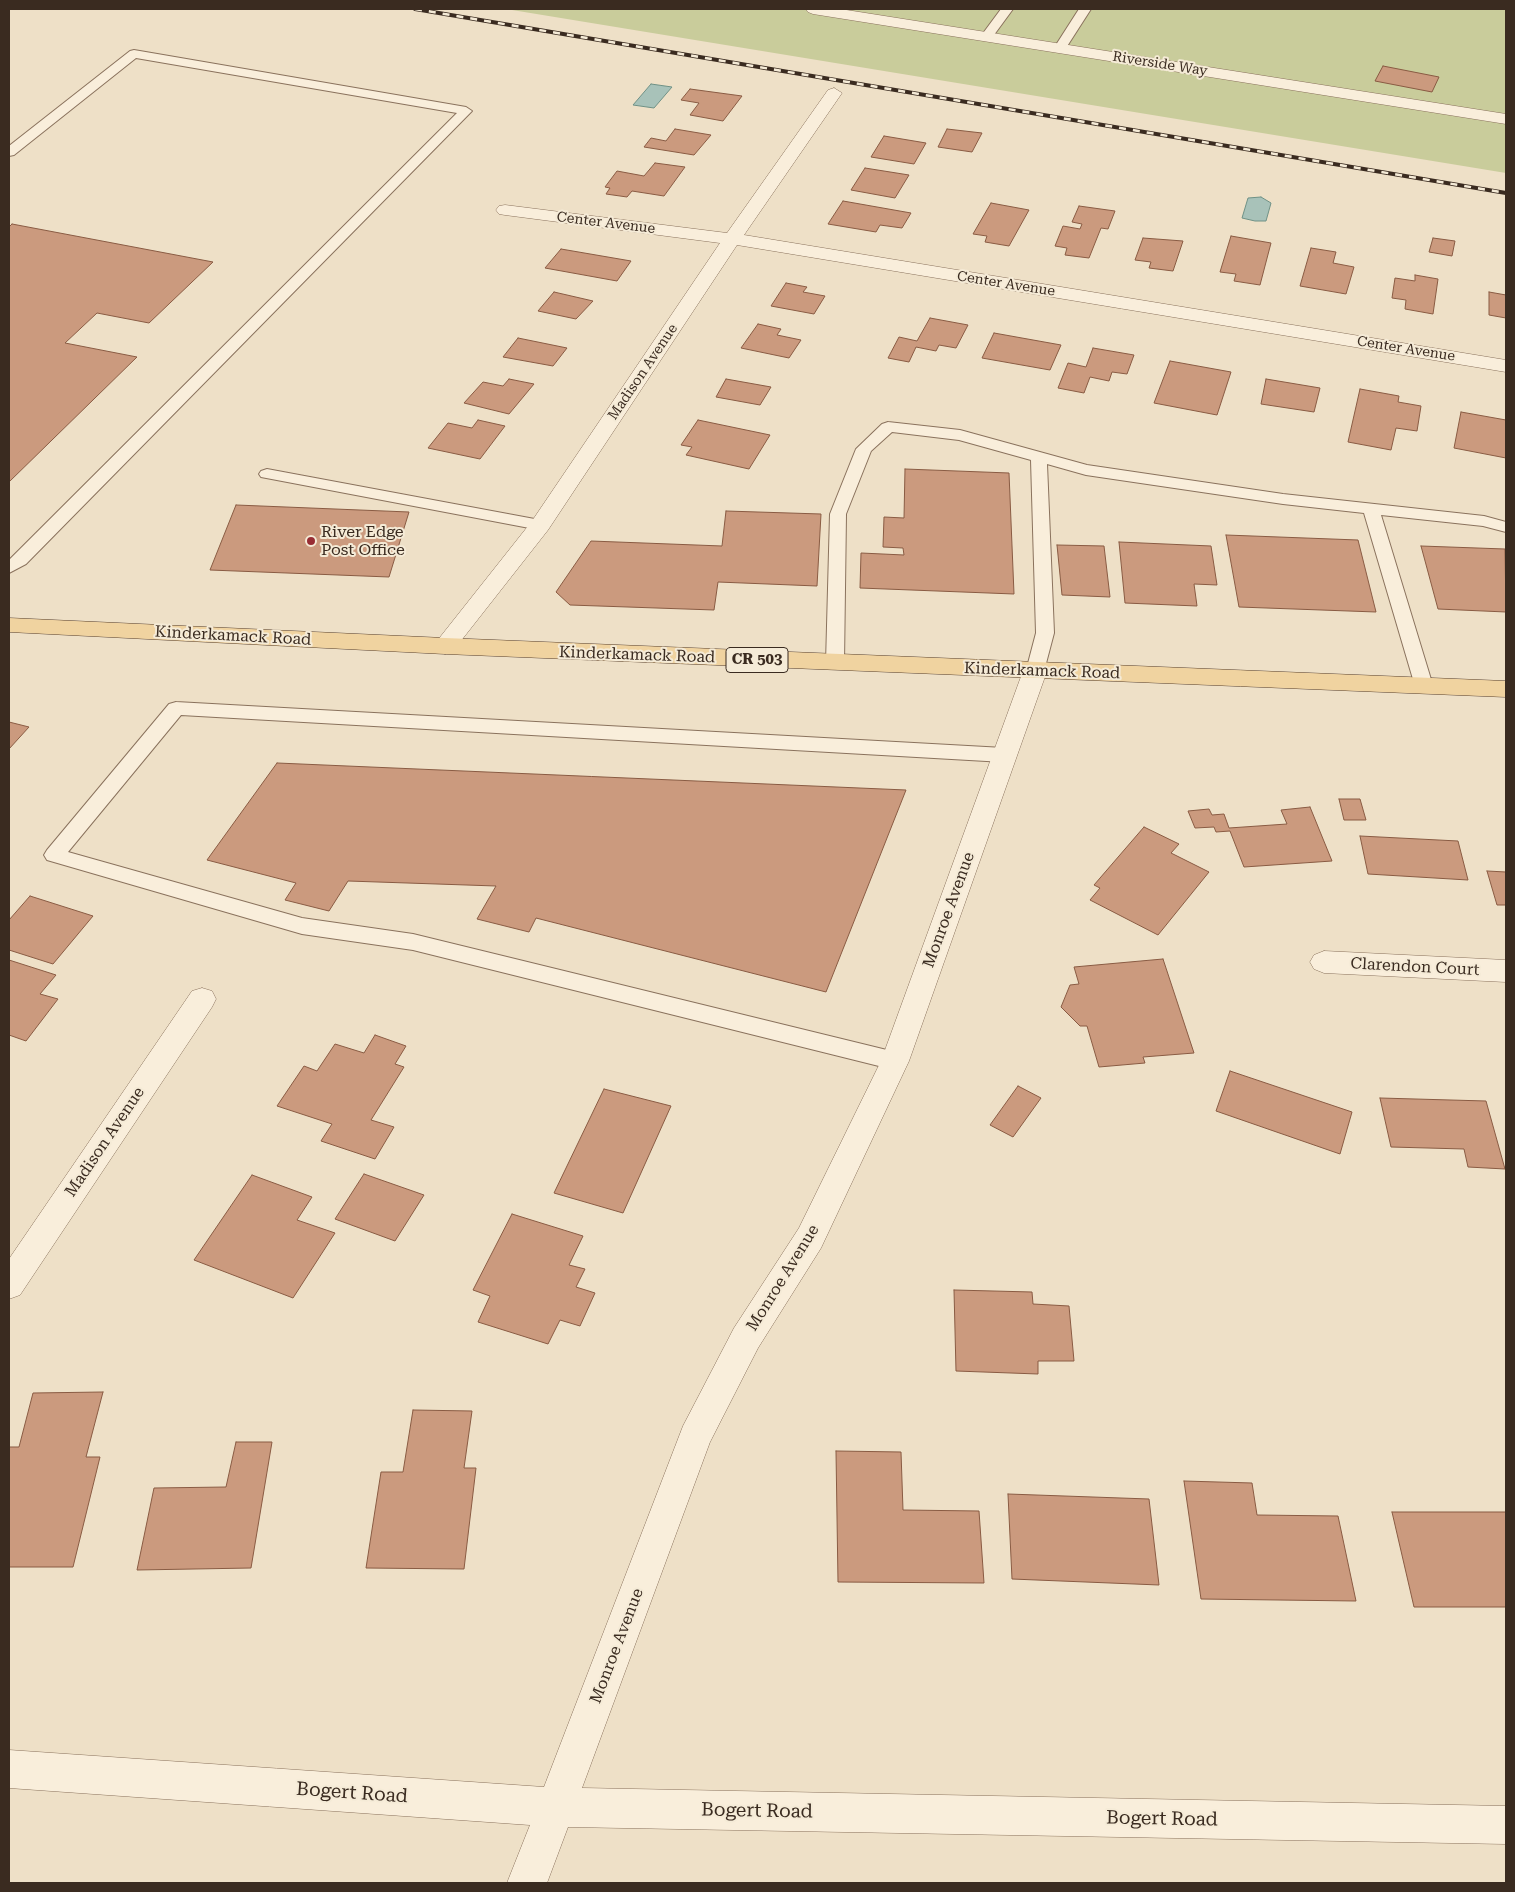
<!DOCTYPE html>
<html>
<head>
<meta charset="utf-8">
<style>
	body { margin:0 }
	#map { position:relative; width:1515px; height:1892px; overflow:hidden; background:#eee0c7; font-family:"Roboto Serif",serif }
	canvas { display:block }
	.frame { position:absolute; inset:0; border:10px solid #3a2b20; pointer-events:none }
</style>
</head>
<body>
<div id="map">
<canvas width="1515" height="1892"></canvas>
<div class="frame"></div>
</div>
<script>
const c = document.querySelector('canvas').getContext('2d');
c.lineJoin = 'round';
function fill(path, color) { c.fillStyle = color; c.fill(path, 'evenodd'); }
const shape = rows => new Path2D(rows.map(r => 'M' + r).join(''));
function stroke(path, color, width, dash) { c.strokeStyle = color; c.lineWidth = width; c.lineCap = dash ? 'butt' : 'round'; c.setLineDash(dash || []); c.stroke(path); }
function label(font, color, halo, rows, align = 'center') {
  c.font = font + ' "Roboto Serif",serif'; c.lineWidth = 4; c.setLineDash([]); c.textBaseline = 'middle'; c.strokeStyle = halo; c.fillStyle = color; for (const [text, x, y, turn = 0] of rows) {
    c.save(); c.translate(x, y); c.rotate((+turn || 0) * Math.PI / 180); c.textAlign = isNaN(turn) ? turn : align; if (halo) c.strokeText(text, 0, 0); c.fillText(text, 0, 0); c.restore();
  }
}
fill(shape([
	[506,9,1506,9,1506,173]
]), '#c9cc9b');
const water = shape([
	[651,84,672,87,654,108,633,105,651,84],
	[1261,197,1271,203,1266,221,1255,221,1242,218,1248,198,1261,197]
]);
fill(water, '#a8c2b9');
stroke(water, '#6f9186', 1);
const building = shape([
	[1383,66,1439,77,1432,92,1375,81,1383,66],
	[690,89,742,96,723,121,690,115,699,103,681,100,690,89],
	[675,129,711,135,694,155,644,147,651,138,666,141,675,129],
	[947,129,982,133,972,152,938,147,947,129],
	[884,136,926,143,914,164,871,157,884,136],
	[655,163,685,167,664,196,632,191,627,197,606,194,610,188,605,187,617,171,644,176,655,163],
	[865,168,909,175,895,198,851,190,865,168],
	[843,201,911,213,902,228,880,225,876,232,828,224,843,201],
	[991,203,1029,210,1009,246,985,242,987,236,973,234,991,203],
	[1079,206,1115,211,1108,229,1101,228,1089,258,1065,255,1067,248,1055,246,1063,226,1080,229,1082,224,1072,222,1079,206],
	[12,224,213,262,149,323,97,313,65,343,137,357,9,482,9,227,12,224],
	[1231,236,1271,243,1260,285,1234,281,1236,274,1220,272,1231,236],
	[1143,238,1183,241,1173,271,1149,268,1151,262,1135,260,1143,238],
	[1433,238,1455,241,1452,256,1429,252,1433,238],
	[1311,248,1336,252,1333,263,1354,267,1346,294,1300,286,1311,248],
	[561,249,631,261,617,281,545,268,561,249],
	[1415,275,1438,279,1433,314,1405,309,1406,300,1392,298,1395,278,1415,281,1415,275],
	[786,283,807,287,803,292,825,296,814,314,771,306,786,283],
	[554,292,593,301,576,319,538,311,554,292],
	[1489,292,1506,295,1506,318,1489,315,1489,292],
	[930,318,968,325,956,348,939,345,936,351,916,347,909,362,888,358,899,337,917,341,930,318],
	[758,324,781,329,777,335,801,340,789,358,741,348,758,324],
	[994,333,1061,345,1050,370,982,358,994,333],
	[518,338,567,348,553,366,503,357,518,338],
	[1093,348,1134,355,1127,374,1112,372,1109,381,1090,377,1084,393,1058,388,1068,363,1086,367,1093,348],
	[1170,361,1231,372,1217,415,1154,403,1170,361],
	[509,379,534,384,509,414,464,403,483,382,503,386,509,379],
	[726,379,771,387,760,405,716,397,726,379],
	[1266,379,1320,388,1314,412,1261,404,1266,379],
	[1360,389,1399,396,1398,402,1421,406,1417,431,1396,428,1391,450,1348,442,1360,389],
	[1461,412,1506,420,1506,458,1454,448,1461,412],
	[478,420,505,426,480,459,428,448,448,423,472,428,478,420],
	[698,420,770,435,749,469,686,455,692,447,681,445,698,420],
	[905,469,1009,473,1014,594,860,588,861,553,904,555,903,548,883,547,884,517,904,518,905,469],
	[236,505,409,512,389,577,210,570,236,505],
	[726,511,821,514,817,586,718,582,714,610,570,605,556,592,591,541,722,546,726,511],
	[1226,535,1358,540,1376,612,1239,607,1226,535],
	[1119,542,1211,546,1217,585,1194,584,1197,606,1125,603,1119,542],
	[1057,545,1104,546,1110,597,1062,595,1057,545],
	[1421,546,1505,549,1506,612,1438,609,1421,546],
	[9,722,29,727,9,749,9,722],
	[277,763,906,790,826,992,536,918,529,932,477,919,496,886,348,881,329,911,285,900,296,883,207,860,277,763],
	[1339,799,1360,799,1366,820,1344,820,1339,799],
	[1310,807,1332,861,1244,867,1230,831,1216,832,1214,827,1195,828,1188,811,1209,809,1212,815,1224,814,1229,828,1287,824,1281,810,1310,807],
	[1144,827,1179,844,1171,853,1209,872,1158,935,1090,900,1100,888,1094,885,1144,827],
	[1360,836,1458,841,1468,880,1368,874,1360,836],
	[1487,871,1506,872,1506,905,1497,905,1487,871],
	[30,896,93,916,53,964,9,950,9,920,30,896],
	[1163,959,1194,1053,1143,1057,1145,1063,1099,1067,1087,1026,1080,1026,1061,1007,1070,985,1079,984,1074,967,1163,959],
	[9,960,56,975,40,994,58,999,26,1041,9,1035,9,960],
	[375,1035,406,1046,395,1064,404,1067,371,1120,394,1127,375,1159,321,1141,332,1124,277,1106,304,1066,317,1071,335,1044,364,1053,375,1035],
	[1230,1071,1352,1112,1340,1154,1216,1111,1230,1071],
	[1018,1086,1041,1098,1013,1137,990,1125,1018,1086],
	[604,1089,671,1106,623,1213,554,1193,604,1089],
	[1380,1098,1486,1101,1505,1169,1468,1167,1464,1149,1391,1147,1380,1098],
	[364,1174,424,1195,395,1241,335,1219,364,1174],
	[252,1175,312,1197,297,1220,335,1233,293,1298,194,1260,252,1175],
	[512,1214,583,1236,569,1265,585,1269,576,1287,595,1293,580,1326,560,1320,548,1344,478,1322,490,1296,473,1290,512,1214],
	[954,1290,1032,1292,1033,1304,1069,1306,1074,1361,1038,1361,1038,1374,956,1371,954,1290],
	[103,1392,86,1457,100,1457,73,1567,9,1567,9,1447,19,1447,33,1393,103,1392],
	[413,1410,472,1411,464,1468,476,1468,464,1569,366,1568,381,1472,403,1472,413,1410],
	[236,1442,272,1442,251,1568,137,1570,154,1488,226,1487,236,1442],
	[836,1451,901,1452,903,1510,979,1511,984,1583,838,1582,836,1451],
	[1184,1481,1252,1483,1257,1515,1338,1516,1356,1601,1201,1599,1184,1481],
	[1008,1494,1149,1499,1159,1585,1012,1579,1008,1494],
	[1392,1512,1506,1512,1506,1607,1414,1607,1392,1512]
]);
fill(building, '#cb9a7e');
stroke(building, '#895b43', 1);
const lane = shape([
	[1001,9,1013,9,991,39,983,39,981,36,1001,9],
	[1079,9,1091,9,1064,51,1056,51,1054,48,1079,9],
	[134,50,466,107,472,111,26,564,9,573,9,560,457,113,136,58,14,155,9,156,9,146,130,51,134,50],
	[888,422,960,430,1087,465,1283,494,1484,516,1506,522,1506,532,1483,526,1381,515,1433,686,1431,690,1424,692,1417,690,1415,686,1364,513,1283,504,1086,475,1047,464,1054,633,1044,671,1042,675,1035,677,1028,675,1026,671,1036,633,1031,460,959,440,892,432,871,451,846,514,844,663,842,667,835,669,828,667,826,663,830,514,856,449,882,424,888,422],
	[267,469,540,520,546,521,549,525,546,529,540,530,261,477,259,474,261,471,267,469],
	[176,702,1004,748,1011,750,1014,755,1011,760,1004,762,181,715,68,852,302,918,413,934,895,1052,903,1055,906,1061,903,1067,895,1070,413,950,302,934,47,860,44,855,47,850,169,704,176,702]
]);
const street = shape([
	[806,9,840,9,1506,114,1506,124,813,14,808,12,806,9],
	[834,88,842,93,744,235,1506,360,1506,372,737,245,548,530,453,651,445,654,437,651,433,646,437,641,532,521,720,243,505,215,499,214,496,210,499,206,505,205,727,233,828,90,834,88],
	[1035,663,1043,665,1047,671,909,1061,821,1248,758,1348,710,1442,582,1788,1506,1806,1506,1844,568,1827,547,1883,507,1883,530,1825,9,1788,9,1750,544,1787,683,1426,734,1328,799,1228,881,1061,1023,671,1027,665,1035,663],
	[1324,951,1506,960,1506,982,1324,973,1314,969,1310,962,1314,955,1324,951],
	[202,988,212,991,216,999,212,1007,20,1295,9,1299,9,1259,192,991,202,988]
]);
const primary = shape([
	[9,618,445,638,1506,681,1506,697,445,654,9,632,9,618]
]);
stroke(lane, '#8a725d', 2);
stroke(street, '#8a725d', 1);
stroke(primary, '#584130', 1);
fill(lane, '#f9eedb');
fill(street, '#f9eedb');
fill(primary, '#f0d3a0');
const rail = shape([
	[415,9,1506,193]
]);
stroke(rail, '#3a2b20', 4);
stroke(rail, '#f5ebd7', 2.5, [7]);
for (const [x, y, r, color] of [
	[311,541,5,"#982d34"]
]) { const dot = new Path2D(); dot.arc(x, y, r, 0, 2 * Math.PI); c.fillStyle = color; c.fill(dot); stroke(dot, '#f5ebd7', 2); }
label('14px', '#3a2b20', '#f5ebd7', [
	["Riverside Way",1160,64,9],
	["Center Avenue",606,223,7],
	["Center Avenue",1006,284,9],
	["Center Avenue",1406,349,9],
	["Madison Avenue",643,372,-56]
]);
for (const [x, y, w] of [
	[757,660,62]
]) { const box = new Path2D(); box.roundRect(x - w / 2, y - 12.5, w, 25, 4); c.fillStyle = '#f5ebd7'; c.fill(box); stroke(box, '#3a2b20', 1); }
label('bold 15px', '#3a2b20', null, [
	["CR 503",757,660]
]);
label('16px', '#3a2b20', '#f5ebd7', [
	["River Edge",321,532],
	["Post Office",321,550]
], 'left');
label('16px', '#3a2b20', '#f5ebd7', [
	["Kinderkamack Road",233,636,3],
	["Kinderkamack Road",637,655,2],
	["Kinderkamack Road",1042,671,2],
	["Monroe Avenue",949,910,-70],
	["Clarendon Court",1415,967,3],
	["Madison Avenue",105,1142,-56],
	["Monroe Avenue",783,1278,-58],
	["Monroe Avenue",617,1646,-69]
]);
label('19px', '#3a2b20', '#f5ebd7', [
	["Bogert Road",352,1793,4],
	["Bogert Road",757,1811,1],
	["Bogert Road",1162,1819,1]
]);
</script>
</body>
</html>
